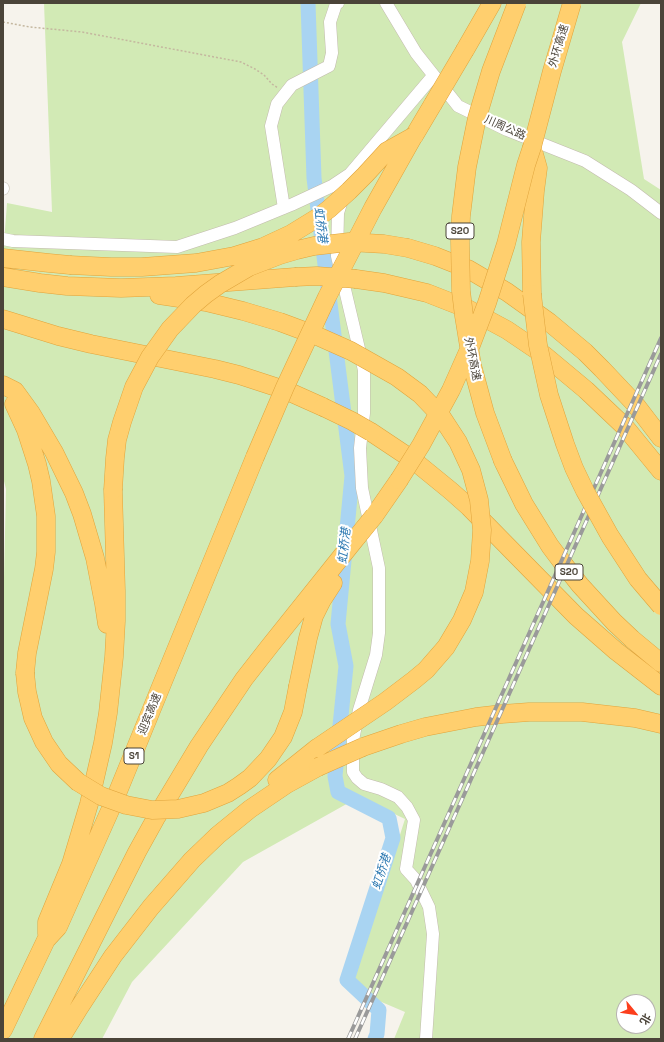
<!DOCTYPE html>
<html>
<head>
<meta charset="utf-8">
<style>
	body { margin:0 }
	#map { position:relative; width:664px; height:1042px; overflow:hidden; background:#f6f3ec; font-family:"Space Grotesk","Noto Sans SC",sans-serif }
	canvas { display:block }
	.frame { position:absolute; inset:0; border:4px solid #4b4439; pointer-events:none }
	.north { position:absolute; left:616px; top:994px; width:40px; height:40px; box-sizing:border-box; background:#fff; border:1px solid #b7b4b0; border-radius:50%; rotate:119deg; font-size:11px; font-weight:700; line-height:16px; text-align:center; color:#4b4439 }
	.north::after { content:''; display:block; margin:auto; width:14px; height:18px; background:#fc3f1d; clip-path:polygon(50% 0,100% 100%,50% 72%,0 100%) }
</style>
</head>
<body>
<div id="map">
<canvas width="664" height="1042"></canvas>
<div class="frame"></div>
<div class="north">北</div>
</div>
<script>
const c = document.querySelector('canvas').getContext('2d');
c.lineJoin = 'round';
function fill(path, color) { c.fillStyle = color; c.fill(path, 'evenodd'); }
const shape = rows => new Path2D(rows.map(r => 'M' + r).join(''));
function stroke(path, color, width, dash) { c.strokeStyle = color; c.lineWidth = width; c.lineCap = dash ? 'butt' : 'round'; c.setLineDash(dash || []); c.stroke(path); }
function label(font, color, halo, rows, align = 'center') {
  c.font = font + ' "Space Grotesk","Noto Sans SC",sans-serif'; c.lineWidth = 4; c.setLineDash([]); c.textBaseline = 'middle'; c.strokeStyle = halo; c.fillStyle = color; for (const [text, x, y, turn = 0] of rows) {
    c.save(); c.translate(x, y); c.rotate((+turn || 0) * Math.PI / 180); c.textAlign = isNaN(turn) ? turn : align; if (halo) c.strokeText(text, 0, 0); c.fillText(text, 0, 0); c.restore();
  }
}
fill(shape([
	[44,3,641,3,622,42,644,179,661,190,661,1039,394,1039,405,1012,351,989,405,819,359,797,243,862,132,982,102,1039,3,1039,3,622,6,489,3,477,3,243,4,243,7,203,52,212],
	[624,1002,648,1002,648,1026,624,1026]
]), '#d2eab5');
stroke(shape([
	[308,3,314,178,352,476,338,624,346,666,335,776,338,792,389,818,393,838,347,980,379,1010,377,1034,375,1039]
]), '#a9d4f2', 15);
const minor = shape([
	[386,3,416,53,458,106,507,130,585,161,631,190,661,213],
	[3,188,3,189],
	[284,208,271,126,277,104,292,85,329,66,332,53,330,22,336,4,338,3],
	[3,239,13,241,177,247,235,228,291,205,332,186,350,174],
	[426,1039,433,934,429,907,416,880,406,869,414,820,407,807,398,797,381,789,364,784,357,778,353,772,353,740,359,710,376,655,379,633,379,568,362,488,360,448,364,413,364,370,337,256,338,213,350,174,433,76]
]);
const highway = shape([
	[465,50,492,3],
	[414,136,433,104],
	[408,248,435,256,468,269,507,292,549,322,585,352,602,369,635,404,661,438],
	[3,258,49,263,70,265],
	[3,277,40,283,67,286,121,288,176,286,295,277],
	[356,279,384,283,427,293,468,309,507,330,544,355,586,390,625,427,661,471],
	[532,294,531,242,535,191,538,168,532,147],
	[159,295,206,302,243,311,280,322,315,335],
	[3,319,58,336,91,344,215,369,239,375,285,390,323,407],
	[3,385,15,391,31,413,54,452,74,493,82,514,95,558,104,604,107,624],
	[14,404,26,430,37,464,41,481,46,516,46,552,44,569,27,653,25,673],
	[371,432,413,460,451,491,469,507,576,616,616,651,661,686],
	[503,461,524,504,550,546,565,566,580,585,614,622,632,639,661,663],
	[374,516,399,480],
	[298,686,308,638,314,616,322,600,333,583],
	[363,747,401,734,425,727,476,717,502,714,529,712,582,712,635,718,661,724],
	[277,780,317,748],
	[47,934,47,922,71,864,89,804,103,743,108,713,114,657,116,621,116,591,113,490],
	[3,1030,46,940,58,927,112,806,255,457],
	[43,1039,137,852,157,816,199,746,244,679,269,647,357,537],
	[60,1039,79,1008,113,956,151,907,192,860,218,835,250,809,287,784,318,767]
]);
stroke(minor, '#c2bbae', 13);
stroke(highway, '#e0a43c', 19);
stroke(shape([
	[3,22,30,27,82,32,241,62,255,69,264,75,272,84,278,88]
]), '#c4b79f', 1.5, [2, 2]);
stroke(minor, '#fff', 12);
stroke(highway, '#ffcf6e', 18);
const rail = shape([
	[348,1039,661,338],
	[355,1039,661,354]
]);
stroke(rail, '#9a9a9a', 4);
stroke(rail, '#fff', 2.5, [8]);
const highwayBridge = shape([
	[433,104,465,50],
	[70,265,111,267,142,267,196,263,234,256,263,247,291,234,317,218,329,209,349,191,365,175,387,151,414,136],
	[295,277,317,276,356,279],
	[532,294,538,345,549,395,565,444,574,468,585,491,610,536,638,579,661,606],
	[315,335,351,351,397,377,420,394,441,416,458,442,471,470,479,500,482,530,480,561,474,592,462,620,446,647,426,670,414,680,385,702,317,748],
	[323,407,352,421,371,432],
	[255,457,285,387,327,297,373,208,413,137],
	[503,461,485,413,472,365,464,316,461,291,460,241,461,216,467,167,477,118,491,71,517,3],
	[399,480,421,445,451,390,471,345,487,303,506,244,526,165,532,147,552,71,572,3],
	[113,490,115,458,117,440,122,422,134,387,150,357,170,329,193,305,206,294,220,284,249,267,280,255,297,250,314,246,349,242,384,244,408,248],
	[357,537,374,516],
	[25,673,27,692,33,718,44,742,59,764,78,782,101,796,126,805,152,810,178,809,204,803,228,793,239,786,250,778,268,759,283,737,293,712,298,686],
	[318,767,363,747]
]);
stroke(highwayBridge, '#e0a43c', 19, []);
stroke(highwayBridge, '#ffcf6e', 18);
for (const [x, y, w] of [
	[460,231,28],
	[569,572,28],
	[134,756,20]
]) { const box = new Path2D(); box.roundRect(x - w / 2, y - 8, w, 16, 3); c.fillStyle = '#fff'; c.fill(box); stroke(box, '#4b4439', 1); }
label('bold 10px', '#4b4439', null, [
	["S20",460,231],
	["S20",569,572],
	["S1",134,756]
]);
label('11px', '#4b4439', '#fff', [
	["外环高速",559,46,-73],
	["川周公路",505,128,24],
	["外环高速",472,359,78],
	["迎宾高速",150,714,-68]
]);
label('italic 12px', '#2e7ab2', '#fff', [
	["虹桥港",320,225,83],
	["虹桥港",345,546,-84],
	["虹桥港",382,872,-72]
]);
</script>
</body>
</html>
